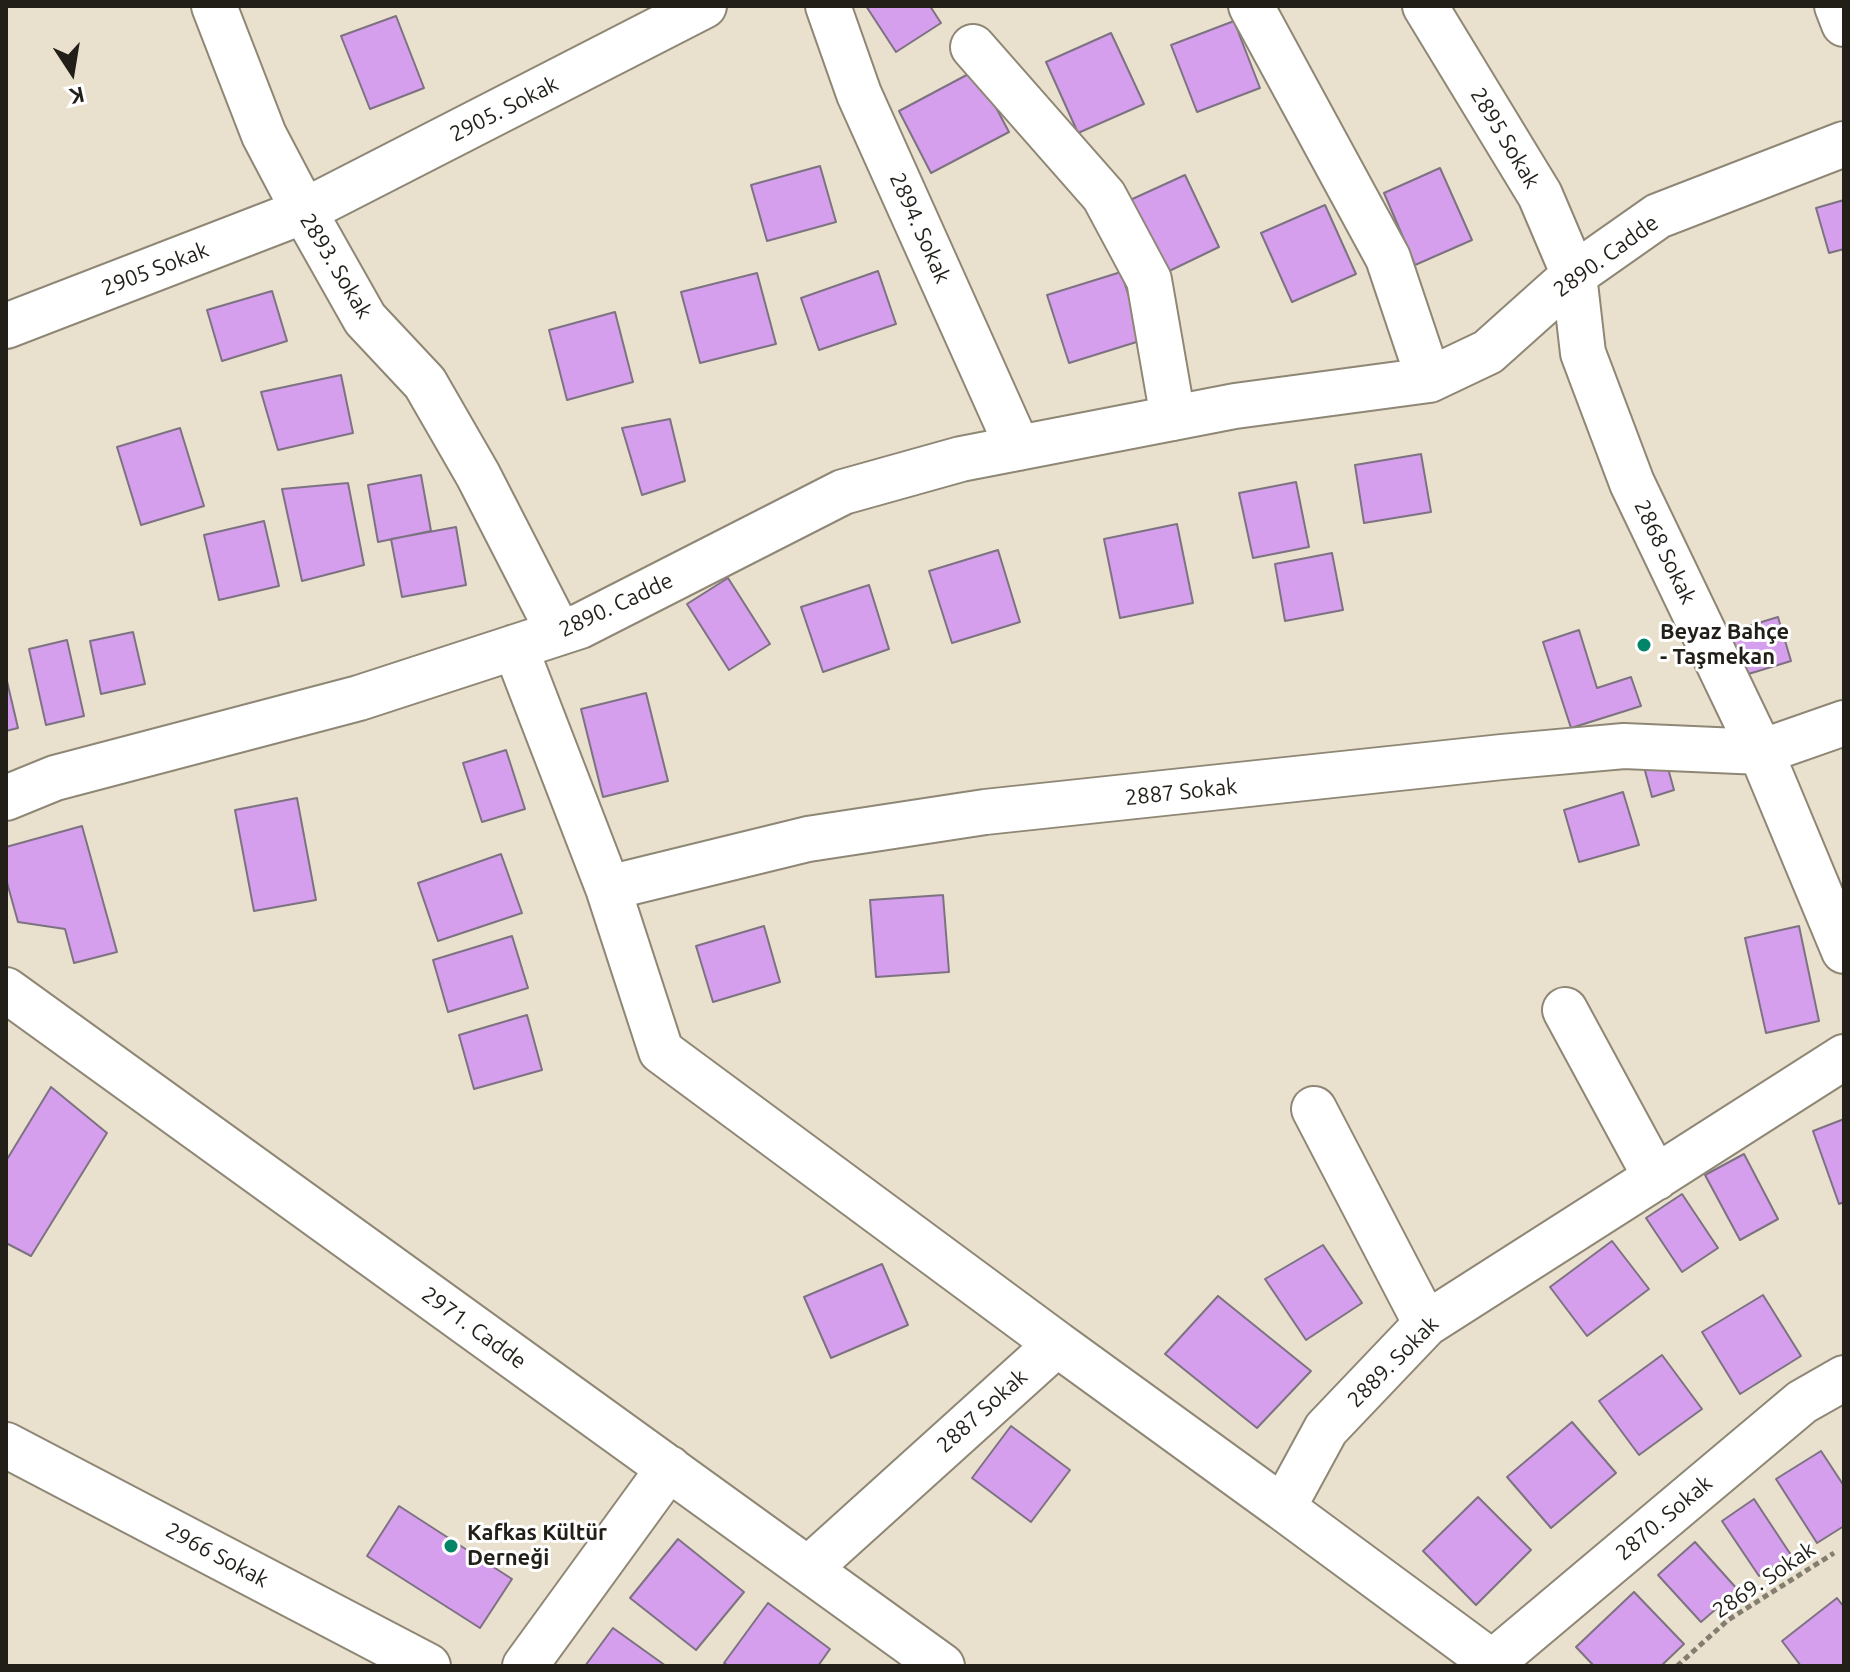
<!DOCTYPE html>
<html>
<head>
<meta charset="utf-8">
<style>
	body { margin:0 }
	#map { position:relative; width:1850px; height:1672px; overflow:hidden; background:#e9e1cd; font-family:Ubuntu,sans-serif }
	canvas { display:block }
	.frame { position:absolute; inset:0; border:8px solid #221f18; pointer-events:none }
	.north { position:absolute; left:32px; top:32px; width:80px; height:80px; -webkit-text-stroke:6px #fff; paint-order:stroke; rotate:168deg; font-size:22px; font-weight:700; line-height:32px; text-align:center; color:#221f18 }
	.north::after { content:''; display:block; margin:auto; width:28px; height:36px; background:#221f18; clip-path:polygon(50% 0,100% 100%,50% 72%,0 100%) }
</style>
</head>
<body>
<div id="map">
<canvas width="1850" height="1672"></canvas>
<div class="frame"></div>
<div class="north">K</div>
</div>
<script>
const c = document.querySelector('canvas').getContext('2d');
c.lineJoin = 'round';
function fill(path, color) { c.fillStyle = color; c.fill(path, 'evenodd'); }
const shape = rows => new Path2D(rows.map(r => 'M' + r).join(''));
function stroke(path, color, width, dash) { c.strokeStyle = color; c.lineWidth = width; c.lineCap = dash ? 'butt' : 'round'; c.setLineDash(dash || []); c.stroke(path); }
function label(font, color, halo, rows, align = 'center') {
  c.font = font + ' Ubuntu,sans-serif'; c.lineWidth = 6; c.setLineDash([]); c.textBaseline = 'middle'; c.strokeStyle = halo; c.fillStyle = color; for (const [text, x, y, turn = 0] of rows) {
    c.save(); c.translate(x, y); c.rotate((+turn || 0) * Math.PI / 180); c.textAlign = isNaN(turn) ? turn : align; if (halo) c.strokeText(text, 0, 0); c.fillText(text, 0, 0); c.restore();
  }
}
const building = shape([
	[866,6,930,6,941,23,896,52,866,6],
	[396,16,424,88,370,109,341,36,396,16],
	[1234,21,1260,88,1197,112,1171,45,1234,21],
	[1111,33,1144,104,1078,133,1046,62,1111,33],
	[976,70,1009,132,931,173,899,111,976,70],
	[820,166,836,222,767,241,751,185,820,166],
	[1440,168,1472,240,1415,265,1384,193,1440,168],
	[1185,175,1219,247,1163,274,1128,201,1185,175],
	[1844,200,1844,249,1829,253,1816,208,1844,200],
	[1325,205,1356,274,1292,302,1261,233,1325,205],
	[878,271,896,324,819,350,801,298,878,271],
	[1121,272,1143,340,1069,363,1047,295,1121,272],
	[757,273,776,344,700,363,681,292,757,273],
	[272,291,287,341,222,361,207,310,272,291],
	[615,312,633,382,567,400,549,330,615,312],
	[341,375,353,433,278,450,261,392,341,375],
	[670,419,685,481,642,495,622,428,670,419],
	[180,428,204,506,141,525,117,447,180,428],
	[1421,454,1431,512,1364,523,1355,465,1421,454],
	[421,475,431,531,378,542,368,485,421,475],
	[1296,482,1309,547,1253,558,1239,493,1296,482],
	[348,483,364,565,302,581,282,489,348,483],
	[264,521,279,586,219,600,204,535,264,521],
	[1177,524,1193,603,1120,618,1104,539,1177,524],
	[456,527,466,585,402,597,391,539,456,527],
	[998,550,1020,622,952,643,929,571,998,550],
	[1332,553,1343,610,1285,621,1275,564,1332,553],
	[728,578,770,644,729,670,687,604,728,578],
	[869,585,889,649,823,672,801,607,869,585],
	[1778,617,1791,661,1732,679,1719,635,1778,617],
	[1579,630,1597,688,1631,677,1641,706,1571,728,1543,642,1579,630],
	[133,632,145,684,101,694,90,641,133,632],
	[67,640,84,716,46,725,29,649,67,640],
	[6,677,18,728,6,731,6,677],
	[646,693,668,781,603,797,581,709,646,693],
	[506,750,525,809,482,822,463,763,506,750],
	[1666,761,1674,790,1652,797,1644,767,1666,761],
	[1623,792,1639,845,1579,862,1564,810,1623,792],
	[297,798,316,900,254,911,235,810,297,798],
	[82,826,117,952,74,963,65,929,18,922,6,879,6,847,82,826],
	[501,854,522,913,438,941,418,883,501,854],
	[943,895,949,972,876,977,870,900,943,895],
	[764,926,780,982,713,1002,696,946,764,926],
	[1799,926,1819,1021,1766,1033,1745,938,1799,926],
	[512,936,528,988,448,1012,433,960,512,936],
	[527,1015,542,1070,474,1089,459,1035,527,1015],
	[51,1087,107,1133,31,1256,6,1243,6,1161,51,1087],
	[1844,1119,1844,1202,1839,1204,1813,1131,1844,1119],
	[1744,1154,1778,1219,1740,1240,1705,1175,1744,1154],
	[1682,1194,1718,1248,1682,1272,1646,1218,1682,1194],
	[1612,1241,1649,1289,1587,1336,1550,1287,1612,1241],
	[1323,1245,1362,1303,1306,1340,1265,1279,1323,1245],
	[882,1264,908,1325,831,1358,804,1297,882,1264],
	[1763,1295,1801,1356,1740,1394,1702,1332,1763,1295],
	[1218,1296,1311,1371,1257,1428,1165,1354,1218,1296],
	[1662,1355,1702,1409,1639,1455,1599,1401,1662,1355],
	[1572,1422,1616,1473,1551,1528,1507,1477,1572,1422],
	[1011,1426,1070,1470,1031,1522,972,1478,1011,1426],
	[1821,1451,1844,1486,1844,1526,1817,1543,1776,1479,1821,1451],
	[1478,1497,1531,1550,1476,1605,1423,1551,1478,1497],
	[1754,1499,1791,1555,1759,1576,1722,1521,1754,1499],
	[399,1506,512,1579,480,1628,367,1556,399,1506],
	[678,1539,744,1592,696,1650,630,1598,678,1539],
	[1695,1542,1738,1590,1701,1622,1658,1575,1695,1542],
	[1634,1592,1684,1644,1661,1666,1594,1666,1576,1647,1634,1592],
	[1837,1598,1844,1607,1844,1666,1801,1666,1782,1641,1837,1598],
	[768,1603,830,1649,818,1666,729,1666,724,1663,768,1603],
	[613,1628,666,1666,585,1666,613,1628]
]);
fill(building, '#d59fed');
stroke(building, '#7d7282', 2);
const minor = shape([
	[214,6,264,135,304,211,365,319,425,383,478,475,559,633],
	[828,6,859,94,1018,448],
	[1251,6,1388,258,1429,380],
	[1425,6,1540,195,1574,275,1583,353,1632,483,1761,752,1844,951],
	[1837,6,1844,24],
	[973,47,1104,196,1149,280,1173,418],
	[6,326,304,211,704,6],
	[515,647,608,888,661,1051,1057,1344],
	[6,798,55,778,359,698,580,626,843,492,961,459,1235,406,1429,380,1488,352,1574,275,1658,216,1844,144],
	[608,888,808,839,985,812,1502,757,1624,746,1761,752,1844,723],
	[6,990,942,1666],
	[1565,1010,1656,1178],
	[1314,1109,1426,1324],
	[6,1445,428,1666],
	[808,1569,1057,1344,1283,1508],
	[525,1666,669,1468],
	[1488,1666,1802,1402,1844,1378],
	[1497,1666,1283,1508,1326,1429,1426,1324,1844,1057]
]);
stroke(minor, '#8f8775', 48);
stroke(shape([
	[1677,1666,1728,1620,1834,1553]
]), '#847e71', 5, [6, 4]);
stroke(minor, '#fff', 44);
for (const [x, y, r, color] of [
	[1644,645,8,"#008569"],
	[451,1546,8,"#008569"]
]) { const dot = new Path2D(); dot.arc(x, y, r, 0, 2 * Math.PI); c.fillStyle = color; c.fill(dot); stroke(dot, '#fff', 3); }
label('22px', '#221f18', '#fff', [
	["2905. Sokak",504,109,-27],
	["2895 Sokak",1505,138,59],
	["2894. Sokak",920,228,66],
	["2890. Cadde",1606,256,-36],
	["2893. Sokak",336,266,59],
	["2905 Sokak",155,269,-21],
	["2868 Sokak",1665,552,64],
	["2890. Cadde",616,605,-25],
	["2887 Sokak",1181,792,-6],
	["2971. Cadde",474,1328,36],
	["2889. Sokak",1393,1362,-45],
	["2887 Sokak",982,1411,-42],
	["2870. Sokak",1664,1518,-40],
	["2966 Sokak",217,1555,28],
	["2869. Sokak",1764,1580,-34]
]);
label('bold 22px', '#221f18', '#fff', [
	["Beyaz Bahçe",1660,632],
	["- Taşmekan",1660,657],
	["Kafkas Kültür",467,1533],
	["Derneği",467,1558]
], 'left');
</script>
</body>
</html>
